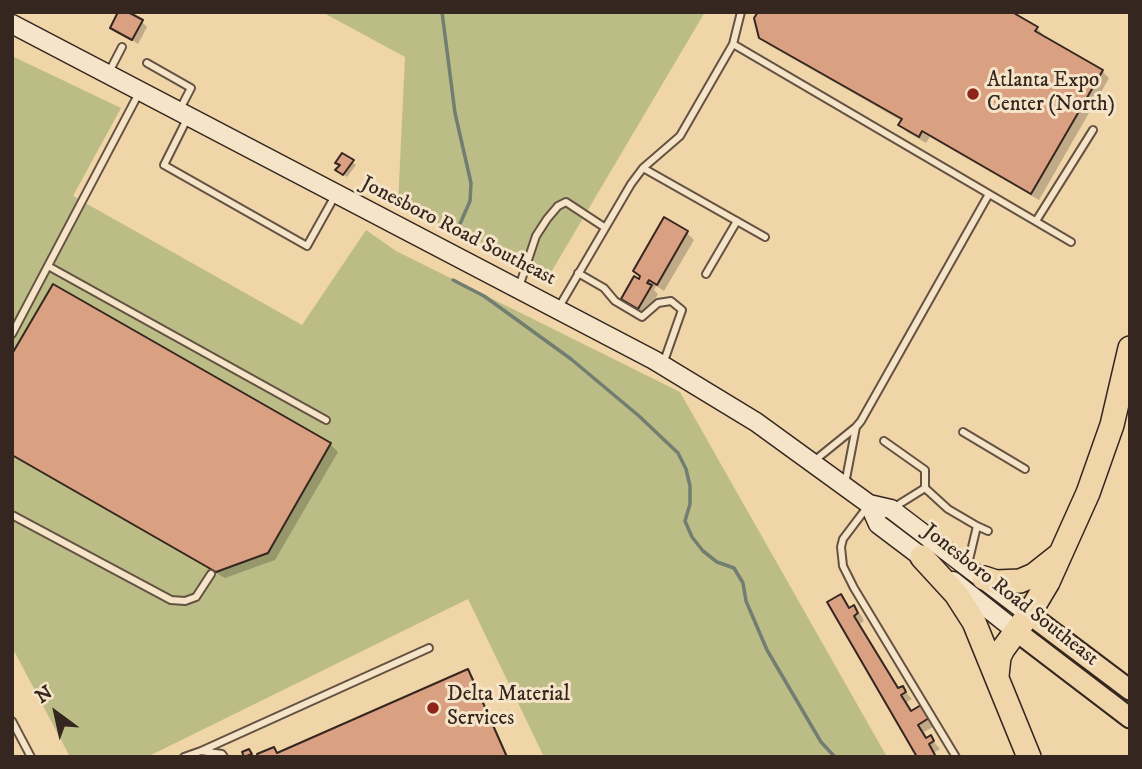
<!DOCTYPE html>
<html>
<head>
<meta charset="utf-8">
<style>
	body { margin:0 }
	#map { position:relative; width:1142px; height:769px; overflow:hidden; background:#f0d5a9; font-family:"IM FELL DW Pica",serif }
	canvas { display:block }
	.frame { position:absolute; inset:0; border:14px solid #35261f; pointer-events:none }
	.north { position:absolute; left:21px; top:678px; width:70px; height:70px; -webkit-text-stroke:5px #f5e4c7; paint-order:stroke; rotate:327deg; font-size:19px; font-weight:700; line-height:28px; text-align:center; color:#35261f }
	.north::after { content:''; display:block; margin:auto; width:24px; height:32px; background:#35261f; clip-path:polygon(50% 0,100% 100%,50% 72%,0 100%) }
</style>
</head>
<body>
<div id="map">
<canvas width="1142" height="769"></canvas>
<div class="frame"></div>
<div class="north">N</div>
</div>
<script>
const c = document.querySelector('canvas').getContext('2d');
c.lineJoin = 'round';
function fill(path, color) { c.fillStyle = color; c.fill(path, 'evenodd'); }
const shape = rows => new Path2D(rows.map(r => 'M' + r).join(''));
function stroke(path, color, width, dash) { c.strokeStyle = color; c.lineWidth = width; c.lineCap = dash ? 'butt' : 'round'; c.setLineDash(dash || []); c.stroke(path); }
function label(font, color, halo, rows, align = 'center') {
  c.font = font + ' "IM FELL DW Pica",serif'; c.lineWidth = 6; c.setLineDash([]); c.textBaseline = 'middle'; c.strokeStyle = halo; c.fillStyle = color; for (const [text, x, y, turn = 0] of rows) {
    c.save(); c.translate(x, y); c.rotate((+turn || 0) * Math.PI / 180); c.textAlign = isNaN(turn) ? turn : align; if (halo) c.strokeText(text, 0, 0); c.fillText(text, 0, 0); c.restore();
  }
}
fill(shape([
	[322,12,705,12,550,274,398,205,405,57],
	[12,56,121,108,73,196,302,325,366,230,396,251,680,392,887,757,544,757,468,599,147,757,70,757,12,647]
]), '#bcbd86');
fill(shape([
	[142,22,147,27,138,44,112,27],
	[1037,28,1044,36,1043,37,1102,71,1109,78,1039,200,930,137,926,143,907,132,900,125,902,121,769,45,761,37],
	[337,162,352,162,356,165,347,177,341,173,341,166],
	[687,233,694,240,664,291,656,286,654,290,658,294,646,315,630,306,623,299,641,278,635,271],
	[54,286,330,444,338,452,275,560,225,578,12,456,12,358],
	[841,596,851,609,853,607,861,615,864,621,860,624,900,689,902,688,912,699,907,702,913,712,921,707,935,726,924,732,928,739,930,737,940,749,935,752,937,757,919,757],
	[468,672,473,677,508,757,260,757,273,749,279,754]
]), '#0003');
stroke(shape([
	[442,12,455,113,471,183,470,201,456,233],
	[453,280,484,296,571,359,639,416,678,453,686,469,690,486,690,504,685,521,692,537,703,551,717,562,734,568,743,583,746,601,767,650,821,742,835,757]
]), '#727e71', 3.5);
const building = shape([
	[118,12,128,12,143,20,132,40,110,28,118,12],
	[758,12,1012,12,1038,27,1035,31,1103,70,1031,194,922,131,919,137,898,125,902,119,759,38,754,18,758,12],
	[342,153,354,160,343,175,335,170,340,165,335,163,342,153],
	[664,217,688,231,657,285,649,280,647,283,652,285,638,309,621,299,634,276,639,279,640,276,633,271,664,217],
	[53,284,331,443,268,553,216,572,12,455,12,354,53,284],
	[841,594,849,608,854,605,858,613,854,616,898,688,903,686,906,692,901,695,911,711,921,705,929,718,918,725,926,738,931,735,934,741,929,744,936,757,917,757,827,602,841,594],
	[468,669,507,757,258,757,257,754,274,747,277,753,468,669],
	[249,749,252,754,244,757,242,752,249,749]
]);
fill(building, '#daa082');
stroke(building, '#35261f', 2);
const lane = shape([
	[733,44,741,12],
	[147,63,191,88,179,111],
	[109,72,122,47],
	[187,119,164,165,307,246,336,194],
	[643,168,765,237],
	[1036,221,1093,130],
	[48,266,326,420],
	[578,273,604,288,615,301,642,317,658,303,671,301,682,310,663,364],
	[706,274,737,221],
	[519,287,536,236,547,219,558,206,566,202,604,227],
	[559,307,631,184,643,168,680,136,733,44,1071,242],
	[12,334,139,93],
	[856,427,861,421,989,194],
	[963,432,1025,469],
	[884,441,925,470,925,488],
	[814,461,856,427,845,484],
	[925,488,948,509,977,526],
	[868,506,843,539,841,547,843,566,854,588,956,757],
	[893,508,925,488],
	[12,515,171,600,185,601,196,597,211,574],
	[968,564,977,526,988,531],
	[12,721,31,757],
	[201,751,429,648],
	[184,757,201,751,222,754,224,757]
]);
const secondary = shape([
	[12,24,654,360,756,422,869,504,891,509,1029,614],
	[869,504,878,524,931,564],
	[953,581,1016,631]
]);
const primary = shape([
	[1029,614,1130,690],
	[1016,631,1130,718]
]);
const highway = shape([
	[922,557,956,594,974,622,1029,757],
	[984,578,996,582,1020,581,1034,575,1058,556],
	[997,676,999,657,1003,649,1029,614,1048,582,1088,493,1112,425,1130,348]
]);
stroke(lane, '#645242', 10);
stroke(secondary, '#35261f', 21);
stroke(primary, '#35261f', 23);
stroke(highway, '#35261f', 26);
stroke(lane, '#f5e4c7', 6);
stroke(secondary, '#f5e4c7', 18);
stroke(primary, '#f0d5a9', 19);
stroke(highway, '#f0d5a9', 23);
for (const [x, y, r, color] of [
	[973,94,7,"#8f2418"],
	[433,708,7,"#8f2418"]
]) { const dot = new Path2D(); dot.arc(x, y, r, 0, 2 * Math.PI); c.fillStyle = color; c.fill(dot); stroke(dot, '#f5e4c7', 2.5); }
label('21px', '#35261f', '#f5e4c7', [
	["Atlanta Expo",987,82],
	["Center (North)",987,106],
	["Delta Material",447,696],
	["Services",447,720]
], 'left');
label('21px', '#35261f', '#f5e4c7', [
	["Jonesboro Road Southeast",458,232,27],
	["Jonesboro Road Southeast",1010,596,38]
]);
</script>
</body>
</html>
